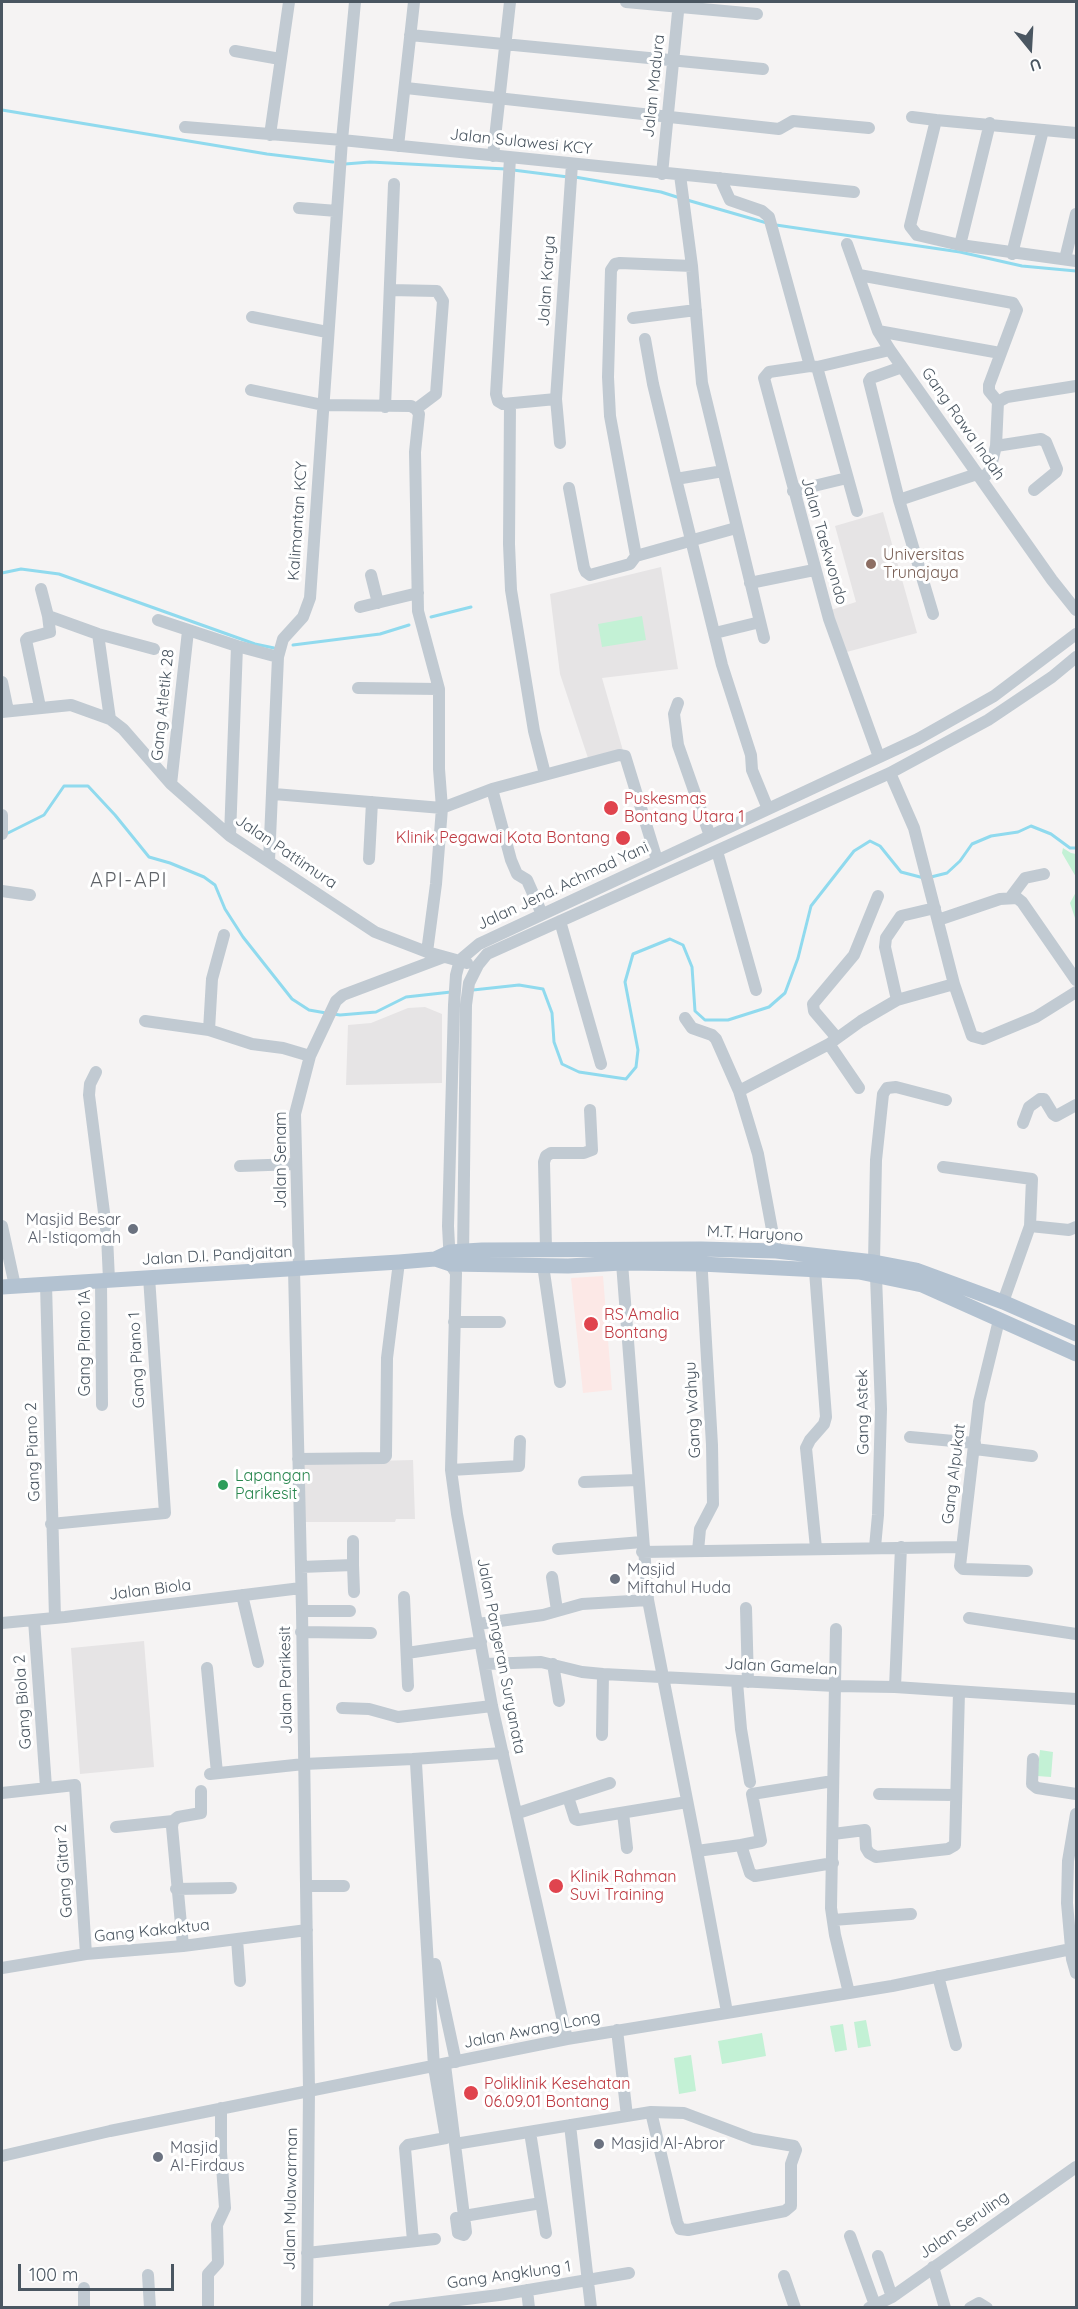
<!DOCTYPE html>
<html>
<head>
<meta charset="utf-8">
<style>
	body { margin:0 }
	#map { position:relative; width:1078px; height:2309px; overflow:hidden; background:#f5f3f3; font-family:Quicksand,sans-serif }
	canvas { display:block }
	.frame { position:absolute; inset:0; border:3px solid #4a5661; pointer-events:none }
	.north { position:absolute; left:1000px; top:18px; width:60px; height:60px; -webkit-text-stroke:4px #fff; paint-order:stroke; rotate:162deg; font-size:16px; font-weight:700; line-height:24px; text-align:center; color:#4a5661 }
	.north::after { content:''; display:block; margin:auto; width:21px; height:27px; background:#4a5661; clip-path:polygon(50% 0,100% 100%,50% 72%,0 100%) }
	.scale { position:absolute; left:18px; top:2264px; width:156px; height:27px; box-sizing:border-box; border:3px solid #4a5661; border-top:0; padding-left:8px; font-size:18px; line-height:21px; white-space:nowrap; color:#4a5661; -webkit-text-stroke:4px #fff; paint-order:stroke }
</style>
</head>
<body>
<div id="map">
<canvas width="1078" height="2309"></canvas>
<div class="frame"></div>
<div class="north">U</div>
<div class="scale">100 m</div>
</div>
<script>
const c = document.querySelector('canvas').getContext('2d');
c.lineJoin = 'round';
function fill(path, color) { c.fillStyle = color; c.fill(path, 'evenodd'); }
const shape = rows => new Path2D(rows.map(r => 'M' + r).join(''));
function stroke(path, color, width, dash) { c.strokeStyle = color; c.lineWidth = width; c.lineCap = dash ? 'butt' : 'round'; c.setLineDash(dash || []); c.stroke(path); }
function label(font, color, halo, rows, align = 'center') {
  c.font = font + ' Quicksand,sans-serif'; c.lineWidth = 6; c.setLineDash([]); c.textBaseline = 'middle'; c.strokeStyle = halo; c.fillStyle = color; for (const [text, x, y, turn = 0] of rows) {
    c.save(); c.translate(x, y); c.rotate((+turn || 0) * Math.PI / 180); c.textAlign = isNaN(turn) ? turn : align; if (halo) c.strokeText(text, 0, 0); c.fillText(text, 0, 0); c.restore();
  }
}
fill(shape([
	[883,512,917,633,843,653,831,610,856,602,835,526],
	[661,567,678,669,602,678,624,754,590,764,560,674,550,594],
	[425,1007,442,1014,442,1083,346,1085,348,1025,371,1023,408,1008],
	[302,1460,337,1462,413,1460,415,1519,396,1519,395,1522,303,1522],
	[144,1641,154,1767,80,1774,71,1648]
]), '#e6e4e5');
fill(shape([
	[603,1276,612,1390,583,1393,571,1278]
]), '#fce8e6');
fill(shape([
	[642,616,646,640,602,647,598,624],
	[1063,848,1071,853,1076,854,1076,921,1070,903,1076,892,1076,877,1062,853],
	[1040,1750,1053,1752,1051,1777,1037,1776],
	[866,2020,871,2046,858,2048,854,2022],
	[843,2024,847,2050,835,2052,830,2026],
	[762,2033,766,2056,722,2064,718,2041],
	[691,2055,696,2091,679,2094,674,2058]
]), '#c3f1d5');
stroke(shape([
	[2,110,267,154,333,162],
	[345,164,370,162,506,169],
	[513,170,568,177],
	[575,177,661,192,680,198],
	[687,200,767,223],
	[776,225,960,252,1022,266,1076,271],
	[2,573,21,569,59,574,255,644,274,648],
	[431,617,471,607],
	[293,645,380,634,409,625],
	[6,834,44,815,64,786,88,786,115,815,149,857,170,863,204,877,215,885,225,909,243,937,292,999,309,1010,326,1013],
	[931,877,947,873,960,861,972,844,991,836,1018,832,1031,826,1051,834,1070,848,1076,848],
	[473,990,519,985,543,989,552,1013,554,1042,562,1064,579,1072,626,1079,636,1067,638,1050,625,982,633,954,670,939,683,945,692,967,695,1011,705,1020,728,1020,769,1007,785,993,798,958,811,906,854,851,870,841,880,846,901,872,924,878],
	[333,1014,340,1015,376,1012,406,997,451,992]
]), '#90daee', 3);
stroke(shape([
	[626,2,757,14],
	[410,35,763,69],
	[235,51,280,59],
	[406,88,779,129,793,121,869,128],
	[912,117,936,120],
	[185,127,342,140,854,192],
	[1076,133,936,120,910,226,917,235,960,245,1076,261],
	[270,135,289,2],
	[398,146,414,2],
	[493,156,510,2],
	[510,158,496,394,498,401,503,404,556,399],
	[662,174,679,2],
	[680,175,692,266,702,383,764,638],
	[720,178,730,200,762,211,769,217,810,366,817,367,890,350],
	[299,208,337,211],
	[847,244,878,331,890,350,1052,580,1076,610],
	[960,245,990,123],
	[1012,254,1043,130],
	[1065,259,1076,214],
	[859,275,1013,303,1017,310,989,385,989,391,998,402],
	[390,290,437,291,443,301,436,394,416,409],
	[252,317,327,332],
	[633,318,696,310],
	[878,331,1000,353],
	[645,339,653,384,676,479,723,471],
	[810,366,769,372,764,378,829,619,879,757],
	[817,367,857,511],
	[902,367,871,378,869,381,899,500,933,614],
	[251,390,323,405,411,406,416,409,419,414,415,452,418,611,439,689,439,769,442,808,436,884,427,952],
	[510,404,509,544,511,590,534,731,545,774],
	[385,407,394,184],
	[560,443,556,399,572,164],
	[996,446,1041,439,1046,442,1057,469,1056,472,1034,490],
	[676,479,722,665,751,755,752,770,768,809],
	[982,480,990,470,996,446,998,402,1007,397,1076,386],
	[569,488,584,568,586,572,590,575,630,564,636,556,736,528],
	[793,491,847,478],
	[899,500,977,474],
	[636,556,610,416,608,377,611,270,615,264,620,263,692,266],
	[371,575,378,603],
	[750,583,814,570],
	[41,589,48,616,98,634,154,649],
	[360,607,418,593],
	[158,620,237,646,278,657],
	[715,633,760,622],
	[98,634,110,719],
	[2,682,8,711],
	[358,688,439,689],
	[678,703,674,714,678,745,710,836],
	[40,707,26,640,28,638,50,632,48,616],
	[2,712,71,705,110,719,123,729,171,784,230,836,375,932,427,952,467,963],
	[890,773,914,828,954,984,972,1036,983,1039,1036,1017,1076,992],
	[171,784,188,631],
	[492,789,511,860,517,874,527,880,542,914],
	[274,794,442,808,492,789,619,755,625,756,626,759,657,860],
	[2,815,2,834],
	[230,836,237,646],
	[717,851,756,990],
	[369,859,372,802],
	[269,861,278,657,283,639,303,617,310,598,342,140,355,2],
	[2,891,30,895],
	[1010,898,1025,878,1044,874],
	[938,920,1000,899,1017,898,1022,902,1076,980],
	[560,921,601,1064],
	[897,1000,885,947,886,938,901,916,935,908],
	[685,1018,692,1028,712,1035,716,1039,739,1091,758,1154,776,1251],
	[145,1021,209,1030,252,1044,283,1048,310,1056],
	[209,1030,212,979,224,935],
	[837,1038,814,1011,813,1004,854,955,878,896],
	[829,1044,859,1088],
	[96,1072,90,1084,89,1095,107,1236,109,1280],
	[739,1091,829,1044,861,1021,897,1000,954,984],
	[1023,1123,1029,1107,1040,1099,1044,1099,1053,1114,1056,1116,1076,1105],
	[240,1166,296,1164],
	[943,1167,1032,1179,1030,1226],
	[2,1226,15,1286],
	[546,1249,544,1162,546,1156,551,1153,584,1153,592,1150,590,1110],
	[463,1259,466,1005,469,983,478,965,487,954,890,773,988,720,1052,677,1076,657],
	[874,1262,876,1160,883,1094,887,1088,896,1087,946,1100],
	[622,1263,648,1600,697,1851,727,2012],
	[543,1265,560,1382],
	[294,1269,302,1611,309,2090,307,2308],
	[299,1269,295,1114,310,1056,336,1001,343,995,444,957],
	[815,1271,826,1417,824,1424,810,1440,806,1448,816,1548],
	[456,1273,450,1264,448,1226,454,1005,456,975,460,960,479,944,918,739,994,696,1076,634],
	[456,1273,451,1470,457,1514,492,1706,567,2039],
	[101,1280,102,1405],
	[46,1284,55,1618],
	[1003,1302,1030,1226,1069,1230,1076,1227],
	[999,1320,979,1402,960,1566,963,1569,1027,1571],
	[454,1322,500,1322],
	[910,1437,975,1443],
	[975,1449,1032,1456],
	[298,1459,384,1458,386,1456,387,1358,399,1262],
	[451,1470,519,1466,520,1441],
	[584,1482,637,1480],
	[51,1524,165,1513,149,1277],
	[875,1547,878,1515,881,1409,876,1276],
	[558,1549,642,1542],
	[698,1551,700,1529,713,1504,712,1445,701,1256],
	[642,1552,961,1547],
	[353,1565,354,1592],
	[301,1567,353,1565,353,1541],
	[552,1577,557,1610],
	[242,1595,258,1662],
	[404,1597,408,1686],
	[746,1608,748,1682],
	[302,1611,350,1611],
	[969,1618,1076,1634],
	[34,1620,46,1787],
	[2,1623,65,1617,301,1588],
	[478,1624,543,1615,582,1604,648,1600],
	[836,1629,831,1908,835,1935,849,1993],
	[301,1632,371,1633],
	[407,1653,481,1642],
	[485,1664,541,1662,582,1672,603,1674,835,1686,895,1687,1076,1699],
	[553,1664,559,1701],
	[207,1668,217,1773],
	[737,1682,741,1729,750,1782],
	[895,1687,901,1547],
	[342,1708,369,1709,398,1717,492,1706],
	[602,1735,603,1674],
	[413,1759,503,1753],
	[1033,1759,1032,1784,1037,1788,1076,1794],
	[210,1774,304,1764,413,1759,416,1763,434,2067,446,2138,408,2145,405,2148,413,2241],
	[2,1793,75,1785,86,1954],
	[879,1794,955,1795],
	[568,1797,575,1819,578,1820,687,1802],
	[518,1813,610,1783],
	[623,1813,627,1848],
	[1076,1814,1068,1861,1067,1903,1072,1959,1076,1973],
	[116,1827,173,1821],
	[833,1834,865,1830,866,1848,869,1853,876,1857,948,1849,955,1845,959,1692],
	[741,1845,761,1841,752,1794,833,1781],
	[697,1851,741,1845,750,1873,755,1876,833,1863],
	[306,1886,344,1886],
	[176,1889,231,1888],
	[833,1920,911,1914],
	[237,1939,240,1981],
	[183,1946,172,1827,173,1821,178,1817,201,1813,201,1791],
	[435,1964,456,2062],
	[2,1968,86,1954,183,1946,307,1930],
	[938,1976,956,2045],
	[617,2030,627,2116],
	[445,2065,466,2232,464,2235,458,2233,456,2218],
	[570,2125,591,2308],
	[530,2132,546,2233],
	[455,2144,651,2112,684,2113,753,2139,794,2146,796,2150,791,2164,791,2206,785,2211,688,2230,680,2229,677,2222,651,2112],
	[2,2156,110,2131,567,2039,892,1986,1071,1949],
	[464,2216,541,2203],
	[850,2236,875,2305],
	[307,2253,435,2239],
	[878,2256,892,2297],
	[933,2267,945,2308],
	[148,2275,150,2308],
	[784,2276,795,2308],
	[84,2288,84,2308],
	[527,2290,529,2308],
	[208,2308,208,2274,218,2263,217,2225,225,2208,221,2152,221,2108],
	[394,2308,499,2295,629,2273],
	[869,2308,892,2297,1076,2167],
	[970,2308,979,2303,987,2308]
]), '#c1cad2', 12);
stroke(shape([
	[435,1259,450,1264,568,1266,622,1263,701,1264,859,1272,922,1285,1076,1354],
	[2,1287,399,1262,435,1259,450,1252,482,1250,701,1249,776,1251,874,1262,916,1270,1003,1302,1076,1334]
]), '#b3c2d1', 15);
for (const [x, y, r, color] of [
	[871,564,6,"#8d6e63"],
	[611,808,8,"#e0444e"],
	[623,838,8,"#e0444e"],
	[133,1229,6,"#6b7280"],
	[591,1324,8,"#e0444e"],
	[223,1485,6,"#2e9e5b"],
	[615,1579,6,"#6b7280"],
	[556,1886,8,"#e0444e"],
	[471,2093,8,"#e0444e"],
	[599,2144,6,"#6b7280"],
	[158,2157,6,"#6b7280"]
]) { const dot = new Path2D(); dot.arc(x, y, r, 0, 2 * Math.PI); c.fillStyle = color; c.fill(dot); stroke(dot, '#fff', 2); }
label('16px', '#4a5661', '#fff', [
	["Jalan Madura",654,86,-84],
	["Jalan Sulawesi KCY",521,142,6],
	["Jalan Karya",547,281,-86],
	["Gang Rawa Indah",963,424,55],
	["Kalimantan KCY",298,521,-86],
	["Jalan Taekwondo",824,541,74],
	["Gang Atletik 28",163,705,-84],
	["Jalan Pattimura",286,852,34],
	["Jalan Jend. Achmad Yani",563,886,-25],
	["Jalan Senam",281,1160,-90],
	["M.T. Haryono",755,1234,3],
	["Jalan D.I. Pandjaitan",217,1256,-3],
	["Gang Piano 1A",85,1343,-90],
	["Gang Piano 1",137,1360,-93],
	["Gang Wahyu",693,1410,-93],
	["Gang Astek",863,1412,-91],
	["Gang Piano 2",33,1452,-92],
	["Gang Alpukat",954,1474,-83],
	["Jalan Biola",150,1590,-7],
	["Jalan Pangeran Suryanata",501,1656,79],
	["Jalan Gamelan",781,1667,3],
	["Jalan Parikesit",286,1680,-91],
	["Gang Biola 2",23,1702,-94],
	["Gang Gitar 2",64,1871,-94],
	["Gang Kakaktua",152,1931,-6],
	["Jalan Awang Long",532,2030,-11],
	["Jalan Mulawarman",291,2199,-89],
	["Jalan Seruling",964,2225,-35],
	["Gang Angklung 1",509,2275,-8]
]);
label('16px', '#785e54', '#fff', [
	["Universitas",883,555],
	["Trunajaya",883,573]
], 'left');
label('16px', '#be3a42', '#fff', [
	["Puskesmas",624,799],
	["Bontang Utara 1",624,817],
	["Klinik Pegawai Kota Bontang",610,838,"right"],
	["RS Amalia",604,1315],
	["Bontang",604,1333],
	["Klinik Rahman",570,1877],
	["Suvi Training",570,1895],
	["Poliklinik Kesehatan",484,2084],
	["06.09.01 Bontang",484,2102]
], 'left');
label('16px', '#5b616d', '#fff', [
	["Masjid Besar",121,1220,"right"],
	["Al-Istiqomah",121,1238,"right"],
	["Masjid",627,1570],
	["Miftahul Huda",627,1588],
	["Masjid Al-Abror",611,2144],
	["Masjid",170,2148],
	["Al-Firdaus",170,2166]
], 'left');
label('16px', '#27864d', '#fff', [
	["Lapangan",235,1476],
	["Parikesit",235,1494]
], 'left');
c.letterSpacing = '1.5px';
label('20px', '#5f6368', '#fff', [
	["API-API",129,881]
]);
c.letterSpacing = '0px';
</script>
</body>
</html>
